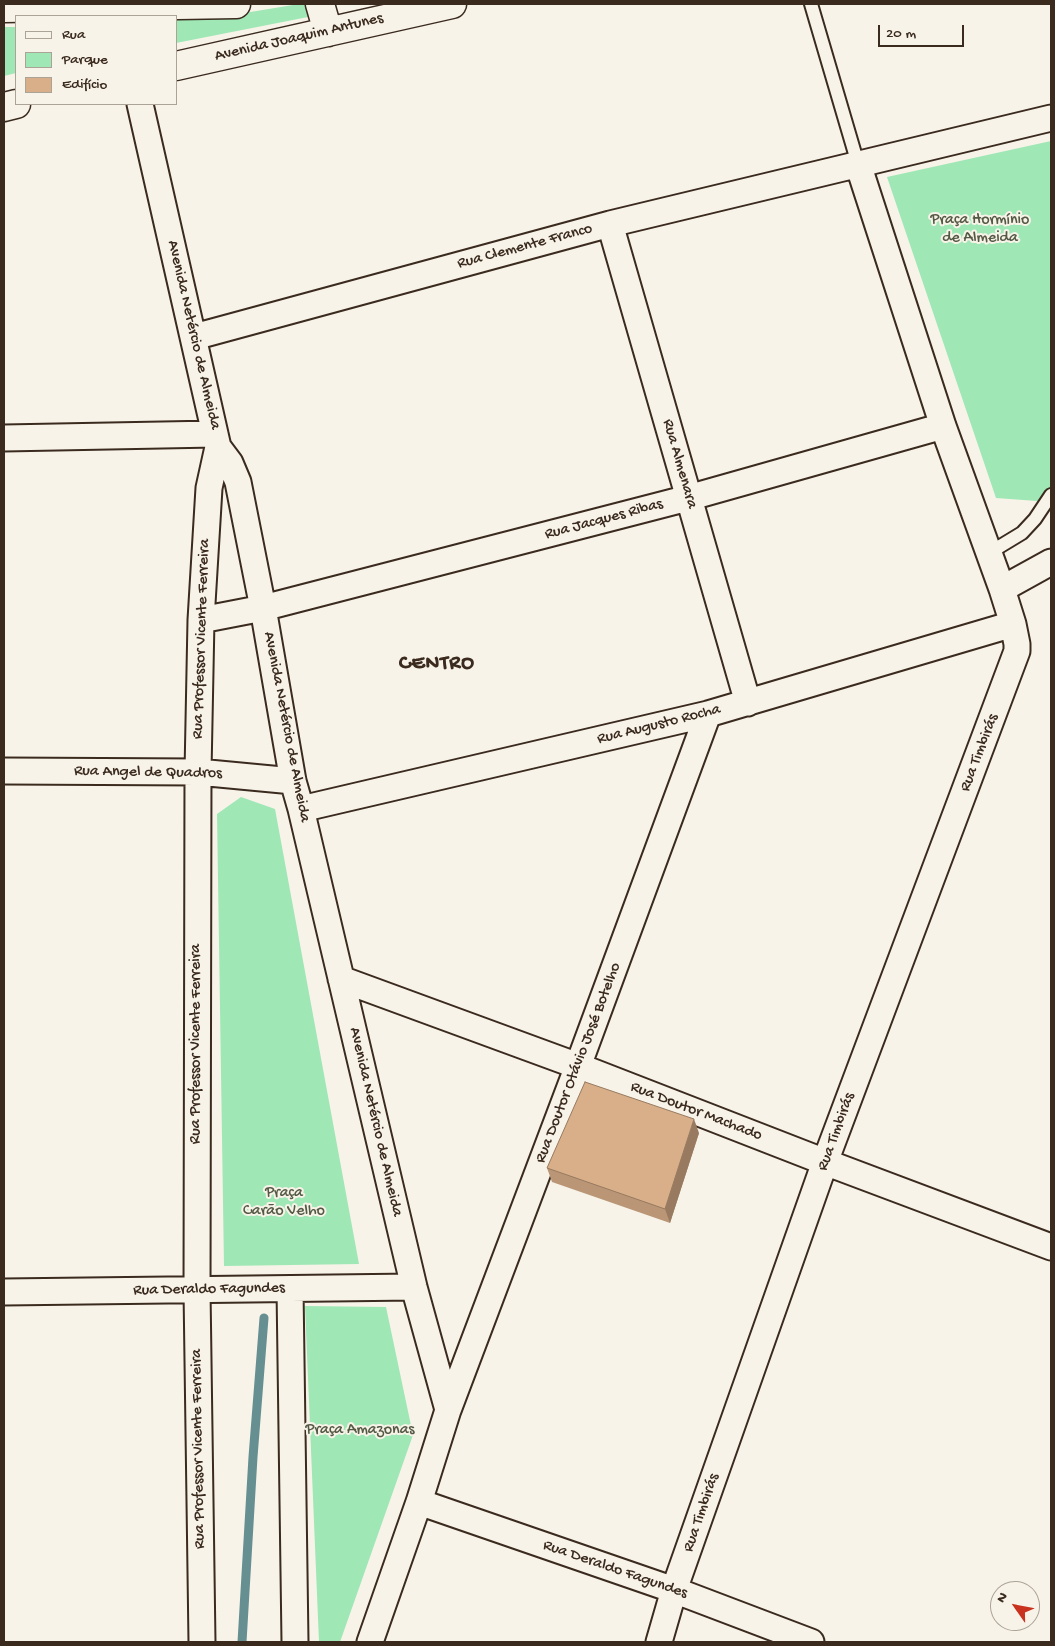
<!DOCTYPE html>
<html>
<head>
<meta charset="utf-8">
<style>
	body { margin:0 }
	#map { position:relative; width:1055px; height:1646px; overflow:hidden; background:#f7f3e8; font-family:"Gochi Hand",sans-serif }
	canvas { display:block }
	.frame { position:absolute; inset:0; border:5px solid #3b2a1e; pointer-events:none }
	.legend { position:absolute; left:15px; top:15px; width:162px; height:90px; box-sizing:border-box; background:#f7f3e8; border:1px solid #aca397; margin:0; padding:6px 9px; list-style:none; font-size:15px; color:#3b2a1e }
	.legend li { display:flex; align-items:center; gap:10px; height:25px }
	.legend b { width:25px; border:1px solid #aca397 }
	.north { position:absolute; left:990px; top:1581px; width:50px; height:50px; box-sizing:border-box; background:#f7f3e8; border:1px solid #aca397; border-radius:50%; rotate:303deg; font-size:14px; font-weight:700; line-height:20px; text-align:center; color:#3b2a1e }
	.north::after { content:''; display:block; margin:auto; width:18px; height:22px; background:#c8321e; clip-path:polygon(50% 0,100% 100%,50% 72%,0 100%) }
	.scale { position:absolute; left:878px; top:25px; width:86px; height:22px; box-sizing:border-box; border:2px solid #3b2a1e; border-top:0; padding-left:6px; font-size:15px; line-height:18px; white-space:nowrap; color:#3b2a1e; -webkit-text-stroke:4px #f7f3e8; paint-order:stroke }
</style>
</head>
<body>
<div id="map">
<canvas width="1055" height="1646"></canvas>
<div class="frame"></div>
<ul class="legend">
<li><b style="height:6px;background:#f7f3e8"></b>Rua</li>
<li><b style="height:14px;background:#9fe7b5"></b>Parque</li>
<li><b style="height:14px;background:#d8af89"></b>Edifício</li>
</ul>
<div class="north">N</div>
<div class="scale">20 m</div>
</div>
<script>
const c = document.querySelector('canvas').getContext('2d');
c.lineJoin = 'round';
function fill(path, color) { c.fillStyle = color; c.fill(path, 'evenodd'); }
const shape = rows => new Path2D(rows.map(r => 'M' + r).join(''));
function stroke(path, color, width, dash) { c.strokeStyle = color; c.lineWidth = width; c.lineCap = dash ? 'butt' : 'round'; c.setLineDash(dash || []); c.stroke(path); }
function label(font, color, halo, rows, align = 'center') {
  c.font = font + ' "Gochi Hand",sans-serif'; c.lineWidth = 4; c.setLineDash([]); c.textBaseline = 'middle'; c.strokeStyle = halo; c.fillStyle = color; for (const [text, x, y, turn = 0] of rows) {
    c.save(); c.translate(x, y); c.rotate((+turn || 0) * Math.PI / 180); c.textAlign = isNaN(turn) ? turn : align; if (halo) c.strokeText(text, 0, 0); c.fillText(text, 0, 0); c.restore();
  }
}
fill(shape([
	[299,4,306,4,308,17,176,43,176,20,208,19],
	[4,27,16,27,16,73,4,76],
	[1051,141,1051,502,996,498,887,177],
	[241,797,275,809,359,1264,224,1266,217,814],
	[305,1306,386,1307,413,1435,340,1642,319,1642]
]), '#9fe7b5');
stroke(shape([
	[242,1642,253,1457,264,1318]
]), '#658f91', 9);
const lane = shape([
	[811,4,858,164],
	[989,553,1022,533,1035,519,1051,495]
]);
const street = shape([
	[140,104,218,447,230,463,238,482,263,608,293,781,301,809,414,1287,448,1410],
	[610,224,748,703],
	[194,337,610,224,1051,118],
	[4,438,215,434],
	[1002,589,1051,562],
	[201,620,263,608,688,498,943,426],
	[4,771,198,772,293,781],
	[301,809,708,714,1013,624],
	[341,979,578,1066,825,1162,1051,1247],
	[290,1289,295,1642],
	[4,1292,414,1287],
	[419,1502,674,1590,811,1642],
	[202,1642,197,1290,198,772,201,620,209,488,218,447],
	[370,1642,419,1502,448,1410,578,1066,708,714],
	[659,1642,674,1590,825,1162,1017,651,1017,644,1013,624,1002,589,943,426,858,164]
]);
const secondary = shape([
	[320,4,328,32],
	[4,8,236,4],
	[176,66,452,4],
	[4,107,16,104]
]);
stroke(lane, '#3b2a1e', 16);
stroke(street, '#3b2a1e', 29);
stroke(secondary, '#3b2a1e', 31);
stroke(lane, '#f7f3e8', 12);
stroke(street, '#f7f3e8', 25);
stroke(secondary, '#f7f3e8', 28);
fill(shape([
	[699,1133,670,1223,552,1182,547,1168]
]), '#ba9676');
fill(shape([
	[694,1119,699,1133,670,1223,665,1209]
]), '#977a60');
const building = shape([
	[585,1082,694,1119,665,1209,547,1168,585,1082]
]);
fill(building, '#d8af89');
stroke(building, '#977a60', 1);
label('16px', '#3b2a1e', '#f7f3e8', [
	["Avenida Joaquim Antunes",299,38,-13],
	["Rua Clemente Franco",525,247,-15],
	["Avenida Netércio de Almeida",193,335,77],
	["Rua Almenara",679,464,74],
	["Rua Jacques Ribas",604,520,-15],
	["Rua Professor Vicente Ferreira",202,639,-88],
	["Rua Augusto Rocha",659,725,-14],
	["Avenida Netércio de Almeida",286,727,79],
	["Rua Timbirás",980,753,-69],
	["Rua Angel de Quadros",148,773,1],
	["Rua Professor Vicente Ferreira",197,1044,-90],
	["Rua Doutor Otávio José Botelho",579,1063,-69],
	["Rua Doutor Machado",696,1112,21],
	["Avenida Netércio de Almeida",375,1122,77],
	["Rua Timbirás",837,1132,-70],
	["Rua Deraldo Fagundes",209,1290,-1],
	["Rua Professor Vicente Ferreira",199,1449,-91],
	["Rua Timbirás",702,1513,-71],
	["Rua Deraldo Fagundes",615,1570,19]
]);
label('16px', '#545944', '#f7f3e8', [
	["Praça Hormínio",980,221],
	["de Almeida",980,239],
	["Praça",284,1194],
	["Carão Velho",284,1212],
	["Praça Amazonas",360,1431]
]);
c.letterSpacing = '1px';
label('bold 21px', '#3b2a1e', '#f7f3e8', [
	["CENTRO",437,665]
]);
c.letterSpacing = '0px';
</script>
</body>
</html>
